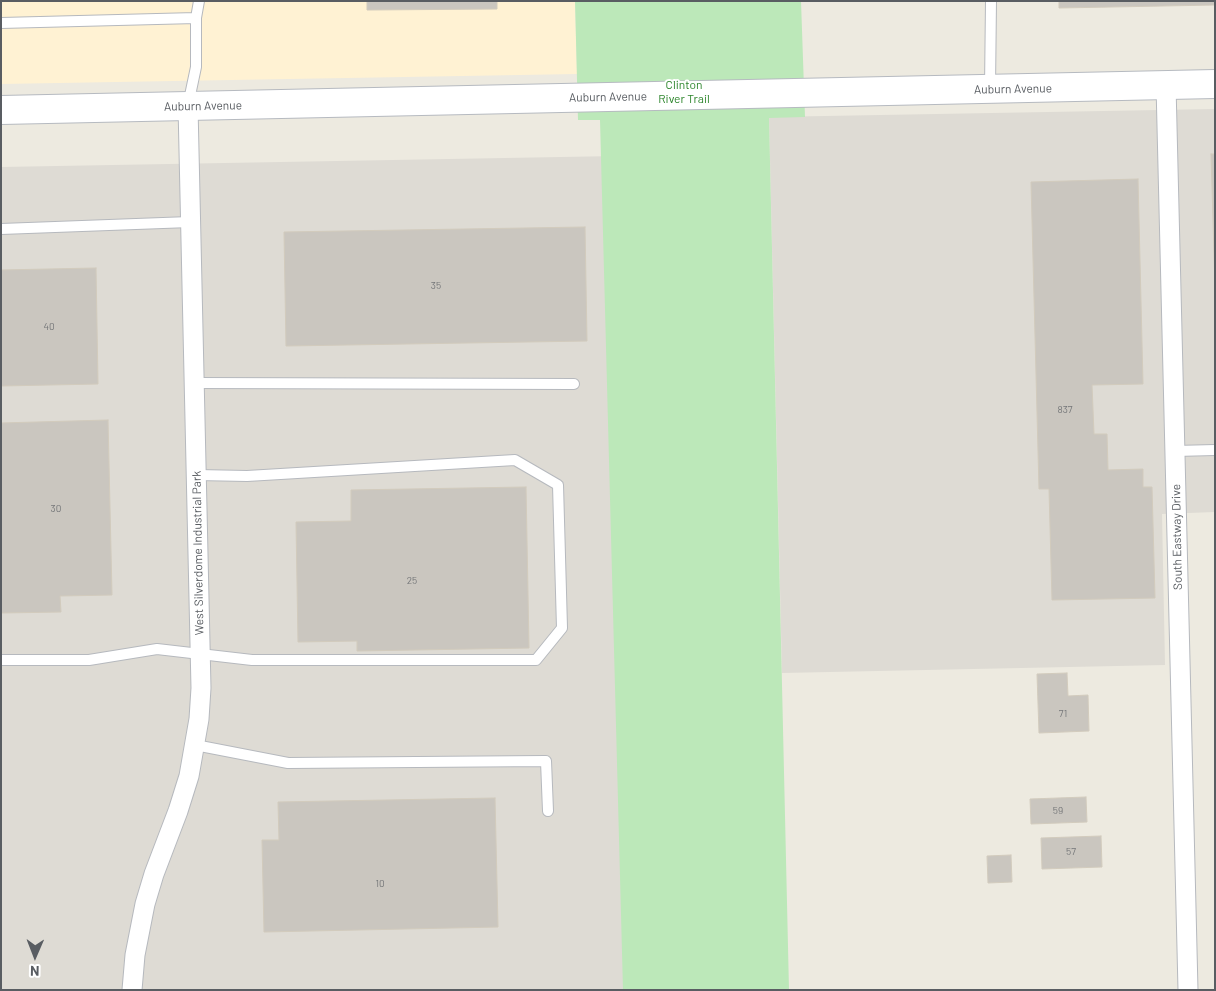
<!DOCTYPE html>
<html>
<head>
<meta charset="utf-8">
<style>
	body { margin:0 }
	#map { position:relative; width:1216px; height:991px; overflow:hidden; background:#edeae0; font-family:Barlow,sans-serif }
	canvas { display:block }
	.frame { position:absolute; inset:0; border:2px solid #595d62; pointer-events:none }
	.north { position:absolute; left:10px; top:931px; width:50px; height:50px; -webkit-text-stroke:4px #fff; paint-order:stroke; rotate:181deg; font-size:14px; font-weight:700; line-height:20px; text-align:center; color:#595d62 }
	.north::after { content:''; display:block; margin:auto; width:18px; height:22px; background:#595d62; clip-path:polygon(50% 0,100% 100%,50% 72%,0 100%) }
</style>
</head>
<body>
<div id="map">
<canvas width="1216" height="991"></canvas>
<div class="frame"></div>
<div class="north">N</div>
</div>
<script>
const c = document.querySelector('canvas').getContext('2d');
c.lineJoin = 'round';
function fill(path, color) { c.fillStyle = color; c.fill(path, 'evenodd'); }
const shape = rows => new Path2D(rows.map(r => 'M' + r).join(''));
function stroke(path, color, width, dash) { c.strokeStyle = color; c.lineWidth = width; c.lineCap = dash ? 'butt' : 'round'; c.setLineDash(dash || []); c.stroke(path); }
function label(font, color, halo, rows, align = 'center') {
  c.font = font + ' Barlow,sans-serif'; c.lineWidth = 4; c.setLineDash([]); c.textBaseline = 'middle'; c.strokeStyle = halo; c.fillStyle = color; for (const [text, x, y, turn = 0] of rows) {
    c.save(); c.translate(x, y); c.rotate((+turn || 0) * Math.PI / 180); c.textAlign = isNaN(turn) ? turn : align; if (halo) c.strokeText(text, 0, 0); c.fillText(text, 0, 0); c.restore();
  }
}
fill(shape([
	[1,1,575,1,577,74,1,84]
]), '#fff2d3');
fill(shape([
	[1215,109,1215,512,1162,514,1165,665,782,673,769,117],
	[617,156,626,990,1,990,1,167]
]), '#dedbd4');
fill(shape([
	[575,1,801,1,805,117,769,118,789,990,623,990,600,120,578,120]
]), '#bce8b9');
const building = shape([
	[367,1,497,1,497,9,367,10,367,1],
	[1059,1,1215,1,1215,5,1059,8,1059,1],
	[1211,154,1215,154,1215,286,1211,154],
	[1138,179,1143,384,1092,385,1094,434,1107,434,1108,470,1143,469,1143,487,1152,487,1155,598,1052,600,1049,489,1039,489,1031,182,1138,179],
	[585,227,587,341,286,346,284,232,585,227],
	[96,268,98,384,1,386,1,270,96,268],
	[108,420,112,595,60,596,61,612,1,613,1,423,108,420],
	[526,487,529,648,357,651,357,641,298,642,296,522,351,521,351,490,526,487],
	[1067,673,1068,696,1088,695,1089,731,1039,733,1037,674,1067,673],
	[1086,797,1087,822,1031,824,1030,799,1086,797],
	[495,798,498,927,264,932,262,840,279,840,278,802,495,798],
	[1101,836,1102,867,1042,869,1041,838,1101,836],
	[1011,855,1012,882,988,883,987,856,1011,855]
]);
fill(building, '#cac6bf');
stroke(building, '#d2cbbd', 1);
const lane = shape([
	[1,23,196,18],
	[990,88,991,1],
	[188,105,196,67,196,18,199,1],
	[1,229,190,222],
	[194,383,574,384],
	[1175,451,1215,450],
	[1,660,89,660,157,649,252,660,536,660,562,628,558,485,515,460,247,476,197,475],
	[195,745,288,763,546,761,548,811]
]);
const street = shape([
	[1166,85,1188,990],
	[132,990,135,955,145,904,154,874,178,811,189,776,199,719,201,688,188,106]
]);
const secondary = shape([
	[1,110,1215,84]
]);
stroke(lane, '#b6b9be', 12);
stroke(street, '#b6b9be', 21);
stroke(secondary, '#b6bac0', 30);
stroke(lane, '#fff', 10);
stroke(street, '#fff', 19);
stroke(secondary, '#fff', 28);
label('10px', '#757779', null, [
	["35",436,286],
	["40",49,327],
	["837",1065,410],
	["30",56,509],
	["25",412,581],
	["71",1063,714],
	["59",1058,811],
	["57",1071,852],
	["10",380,884]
]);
label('12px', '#2e862d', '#fff', [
	["Clinton",684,85],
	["River Trail",684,99]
]);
label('12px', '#595d62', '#fff', [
	["Auburn Avenue",1013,89,-1],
	["Auburn Avenue",608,97,-1],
	["Auburn Avenue",203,106,-1],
	["South Eastway Drive",1177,537,-91],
	["West Silverdome Industrial Park",198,553,-91]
]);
</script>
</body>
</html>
